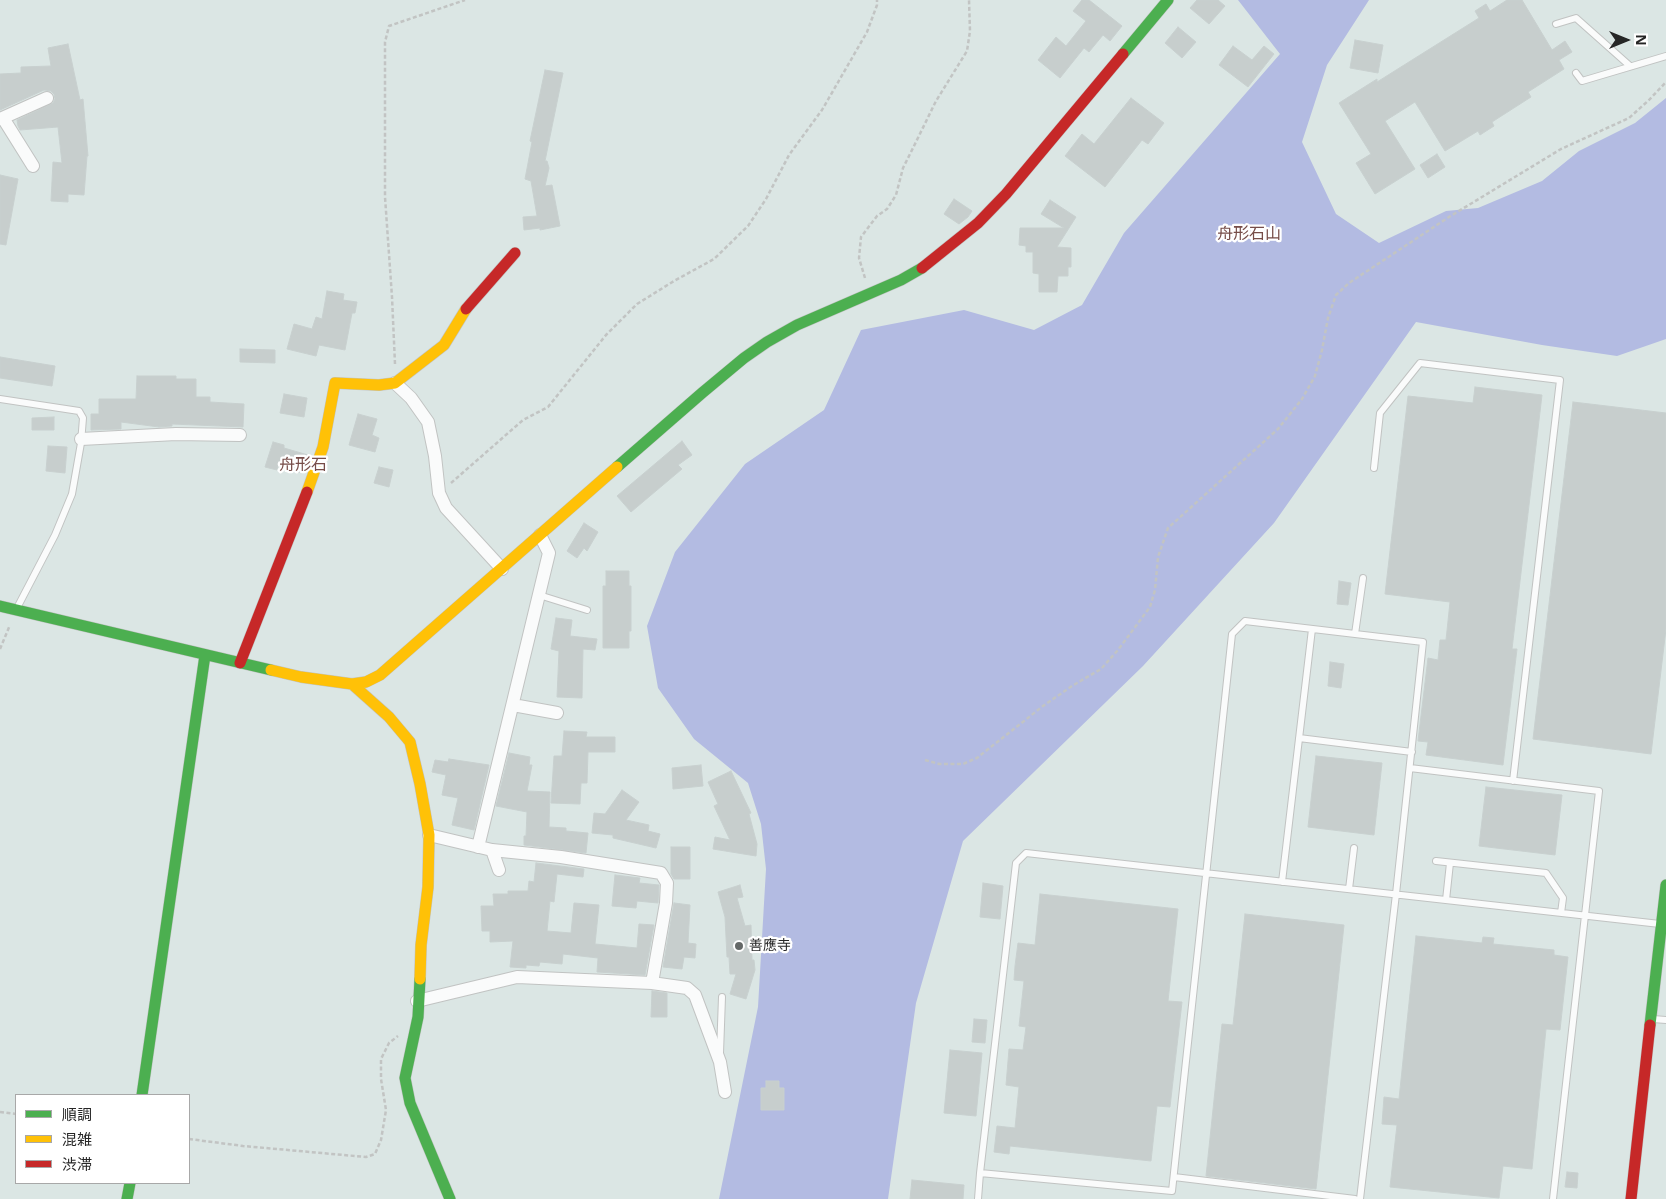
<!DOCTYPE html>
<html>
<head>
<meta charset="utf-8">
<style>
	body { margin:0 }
	#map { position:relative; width:1666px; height:1199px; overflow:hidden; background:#dbe6e4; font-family:"Noto Sans","Noto Sans JP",sans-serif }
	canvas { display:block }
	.legend { position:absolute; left:15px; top:1094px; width:175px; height:90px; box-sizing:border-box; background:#fff; border:1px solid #a8a8a8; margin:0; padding:6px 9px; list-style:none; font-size:15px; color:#262626 }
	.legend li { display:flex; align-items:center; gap:10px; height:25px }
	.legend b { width:25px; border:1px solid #a8a8a8 }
	.north { position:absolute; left:1601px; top:15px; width:50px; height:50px; -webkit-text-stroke:4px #fff; paint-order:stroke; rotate:90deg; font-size:14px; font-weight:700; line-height:20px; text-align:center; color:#262626 }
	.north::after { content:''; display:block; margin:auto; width:18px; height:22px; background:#262626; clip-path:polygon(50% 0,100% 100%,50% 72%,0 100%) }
</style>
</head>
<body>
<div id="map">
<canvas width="1666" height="1199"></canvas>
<ul class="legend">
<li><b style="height:6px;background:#4caf50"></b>順調</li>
<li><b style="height:6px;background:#ffc107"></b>混雑</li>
<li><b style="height:6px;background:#c62828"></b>渋滞</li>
</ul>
<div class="north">N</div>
</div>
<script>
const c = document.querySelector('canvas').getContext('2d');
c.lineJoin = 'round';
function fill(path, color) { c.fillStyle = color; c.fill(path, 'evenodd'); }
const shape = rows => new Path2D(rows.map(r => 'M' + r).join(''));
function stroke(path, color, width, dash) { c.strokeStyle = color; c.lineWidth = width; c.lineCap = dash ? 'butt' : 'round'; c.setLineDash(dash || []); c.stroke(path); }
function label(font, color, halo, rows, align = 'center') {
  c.font = font + ' "Noto Sans","Noto Sans JP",sans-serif'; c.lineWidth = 4.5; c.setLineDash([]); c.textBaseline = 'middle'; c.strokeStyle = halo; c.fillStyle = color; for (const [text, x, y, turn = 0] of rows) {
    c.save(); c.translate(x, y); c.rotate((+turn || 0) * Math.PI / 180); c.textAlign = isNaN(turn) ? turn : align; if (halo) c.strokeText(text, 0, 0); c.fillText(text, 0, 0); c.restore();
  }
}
fill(shape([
	[1238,0,1369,0,1327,65,1302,142,1336,214,1379,243,1446,211,1478,208,1542,181,1579,151,1635,123,1666,98,1666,339,1617,356,1542,345,1416,322,1274,523,1143,666,963,841,916,1003,888,1199,719,1199,758,1007,766,869,761,824,748,783,694,739,658,688,647,626,675,552,745,464,824,410,861,330,964,310,1034,330,1082,305,1124,233,1280,54]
]), '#b3bbe2');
const building = shape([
	[1082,0,1089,0,1122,26,1110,41,1103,35,1089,52,1084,48,1060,78,1038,60,1056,37,1066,46,1086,21,1073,11,1082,0],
	[1197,0,1218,0,1225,6,1209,24,1190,8,1197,0],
	[1507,0,1522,0,1552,50,1565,41,1572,52,1559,60,1564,69,1528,92,1531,97,1492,122,1494,126,1480,135,1478,131,1445,151,1415,102,1385,121,1415,169,1375,194,1356,163,1371,154,1339,103,1377,79,1377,82,1479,18,1475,11,1486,4,1490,11,1507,0],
	[1178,27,1196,42,1182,58,1165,43,1178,27],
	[1355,40,1383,45,1378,73,1350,68,1355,40],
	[68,44,80,100,83,99,88,156,87,156,84,195,68,194,68,202,51,201,53,162,62,163,58,127,20,130,18,126,17,120,53,103,55,99,54,94,51,91,44,90,0,110,0,74,21,73,21,67,51,66,48,48,68,44],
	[1233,46,1252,60,1264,46,1274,54,1248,87,1219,65,1233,46],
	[545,70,563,73,545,161,547,161,549,168,545,186,552,185,560,226,540,230,540,228,524,230,523,217,537,216,531,181,525,179,532,142,530,141,545,70],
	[1131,98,1164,123,1148,144,1142,140,1105,187,1065,156,1082,134,1094,144,1131,98],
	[1437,154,1445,167,1428,178,1420,165,1437,154],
	[0,175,18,179,6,245,0,244,0,175],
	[954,199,972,211,968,217,959,224,944,214,954,199],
	[1050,200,1076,217,1057,247,1071,248,1071,267,1068,267,1068,276,1058,276,1057,292,1039,292,1039,274,1033,273,1033,252,1026,252,1026,246,1019,245,1020,228,1064,228,1041,214,1050,200],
	[327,291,344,294,343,300,357,302,355,313,352,313,345,350,319,345,316,356,287,349,294,324,312,329,316,317,322,319,327,291],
	[240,349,275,350,275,363,240,362,240,349],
	[0,357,55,366,52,386,0,378,0,357],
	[137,376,176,376,176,379,196,379,196,397,210,397,210,402,244,404,243,427,172,424,172,426,159,427,121,422,121,429,91,430,91,414,99,414,99,399,136,399,137,376],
	[1475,387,1542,395,1512,649,1517,649,1503,765,1426,755,1428,742,1418,741,1428,658,1438,660,1440,640,1446,640,1450,602,1385,594,1408,396,1473,403,1475,387],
	[284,394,307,398,304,417,280,413,284,394],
	[1573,402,1666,413,1666,629,1651,754,1533,739,1573,402],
	[358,414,377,419,372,435,379,438,375,452,349,445,358,414],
	[54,417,54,430,32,430,32,418,54,417],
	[682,441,692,455,678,465,682,469,631,512,617,496,682,441],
	[273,442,284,445,284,448,308,455,302,473,278,466,277,470,265,467,273,442],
	[48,446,67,447,65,473,46,471,48,446],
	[379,467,393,470,389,487,374,483,379,467],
	[584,523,598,532,587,551,584,548,577,558,567,551,584,523],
	[606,571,629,571,629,586,631,586,631,631,629,631,629,648,603,648,603,586,606,586,606,571],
	[1339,581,1351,583,1348,605,1337,604,1339,581],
	[556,618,572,620,570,636,597,639,595,650,583,649,582,698,557,697,559,651,551,649,556,618],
	[1330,662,1344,664,1341,688,1328,686,1330,662],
	[564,731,587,732,586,737,615,737,615,752,588,752,587,783,581,783,580,804,551,803,554,756,562,756,564,731],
	[509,753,530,757,529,765,532,765,527,791,550,792,549,827,566,828,566,831,588,833,586,853,524,845,524,836,526,836,527,812,496,806,509,753],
	[1316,756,1382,763,1374,835,1308,827,1316,756],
	[449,759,489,765,474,830,452,825,458,798,442,795,446,775,432,772,435,760,448,762,449,759],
	[701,765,703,786,673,789,672,768,701,765],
	[731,771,751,813,749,814,757,844,756,856,713,849,715,837,730,840,714,806,718,804,708,782,731,771],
	[1486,787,1562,795,1555,855,1479,846,1486,787],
	[622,790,639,802,626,820,649,825,648,831,660,834,656,848,613,838,613,835,592,833,594,813,605,814,622,790],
	[671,847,690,847,690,879,674,879,671,874,671,847],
	[536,863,584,869,583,877,557,874,554,902,550,901,547,931,571,933,574,903,599,905,595,944,637,948,639,924,654,925,645,975,597,972,598,958,563,954,562,964,540,962,539,966,526,965,526,968,510,967,513,941,490,942,490,931,482,931,481,906,494,906,493,894,508,894,508,891,528,891,529,881,534,882,536,863],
	[615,875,640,878,639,883,659,885,658,903,637,901,636,908,612,906,615,875],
	[983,883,1003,886,1000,919,980,917,983,883],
	[740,885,743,897,737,898,745,926,751,925,752,960,754,960,755,970,746,999,730,994,736,974,730,974,729,957,727,957,725,917,718,892,740,885],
	[1040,894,1178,909,1168,1001,1182,1002,1170,1107,1157,1106,1151,1161,1010,1146,1009,1154,994,1152,997,1126,1015,1128,1019,1087,1006,1085,1009,1049,1023,1050,1026,1027,1019,1026,1024,981,1014,980,1015,966,1018,943,1035,945,1040,894],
	[674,903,690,905,688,943,696,944,695,958,684,957,682,969,663,967,674,903],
	[1245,914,1344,925,1316,1189,1206,1176,1222,1024,1233,1025,1245,914],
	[1416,936,1482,943,1483,937,1494,938,1493,944,1554,950,1554,955,1568,957,1560,1030,1546,1029,1532,1169,1503,1166,1499,1198,1390,1187,1397,1125,1382,1124,1384,1097,1399,1099,1416,936],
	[652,991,667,993,667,1017,651,1017,652,991],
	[974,1019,987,1020,985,1043,972,1042,974,1019],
	[950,1050,982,1053,976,1116,944,1113,950,1050],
	[766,1081,779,1081,779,1088,784,1088,784,1110,761,1110,761,1088,766,1088,766,1081],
	[1567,1172,1578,1173,1577,1188,1565,1187,1567,1172],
	[912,1180,964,1185,963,1199,910,1199,912,1180]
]);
fill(building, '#c7cecd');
stroke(building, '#c8d0cf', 1);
const lane = shape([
	[1556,24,1576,18,1630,66],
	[1576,73,1582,81,1666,56],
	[0,399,79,411,83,418,81,443,72,494,55,535,17,608],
	[1374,468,1380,413,1420,363,1560,380,1513,781],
	[539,595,587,610],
	[1355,634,1363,578],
	[1299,738,1412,752],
	[1410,768,1599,791,1553,1199],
	[1436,861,1546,873,1563,898,1561,913],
	[1282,882,1312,629],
	[1349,889,1354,848],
	[1446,900,1450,863],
	[1653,1019,1666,1020],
	[720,1053,722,997],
	[980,1173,1172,1191,1232,634,1245,621,1423,642,1396,894,1360,1199],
	[1174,1177,1355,1199],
	[978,1199,980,1173,1016,863,1026,853,1660,924]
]);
const street = shape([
	[3,118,33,166],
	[0,119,47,98],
	[395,383,411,398,428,422,435,456,439,493,446,508,502,569],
	[81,439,176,434,240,435],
	[513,705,557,713],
	[429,835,492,850,561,857,661,873,667,883,666,903,652,983],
	[478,847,549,553,540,535],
	[492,850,499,870],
	[417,1001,517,977,652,983,687,988,695,995,720,1062,725,1092]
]);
const fast = shape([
	[1123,54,1168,0],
	[617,467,702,393,744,358,767,342,797,325,901,280,922,268],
	[0,606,271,670],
	[420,979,418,1017,405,1078,410,1103,450,1199],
	[1650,1025,1666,885],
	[142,1095,205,655],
	[127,1199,130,1183]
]);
const slow = shape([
	[307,492,323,447,335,383,379,385,395,383,444,345,466,309],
	[271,670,301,677,352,684,366,682,380,675,617,467],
	[352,684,389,717,410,742,420,784,429,835,428,887,421,945,420,979]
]);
const jam = shape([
	[922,268,978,223,1006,194,1123,54],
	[466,309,515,253],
	[240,663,307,492],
	[1631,1199,1650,1025]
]);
stroke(lane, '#c1c3c2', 8);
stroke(street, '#c1c3c2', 14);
stroke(fast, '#c1c3c2', 12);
stroke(slow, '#c1c3c2', 12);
stroke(jam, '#c1c3c2', 12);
stroke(shape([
	[865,278,859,258,861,237,877,216,887,209,896,195,903,168,913,148,936,101,967,51,970,31,969,0],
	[395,364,392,297,385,197,385,42,389,26,465,0],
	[451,483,523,420,548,407,606,335,637,304,674,281,714,259,748,226,766,199,789,155,822,110,867,32,877,5,877,0],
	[0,649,10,625],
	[925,760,939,764,963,764,977,758,1043,706,1072,686,1101,669,1118,650,1150,607,1155,590,1158,557,1168,528,1278,429,1302,399,1315,376,1322,350,1328,318,1336,295,1349,283,1449,217,1561,149,1629,118,1649,100,1666,82],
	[0,1112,16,1114],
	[189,1139,243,1146,366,1157,375,1154,381,1140,386,1110,381,1079,381,1059,389,1043,398,1036]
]), '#c2c4c3', 2.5, [4, 2.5]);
stroke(lane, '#fafbfb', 6);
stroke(street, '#fafbfb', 12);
stroke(fast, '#4caf50', 11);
stroke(slow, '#ffc107', 11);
stroke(jam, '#c62828', 11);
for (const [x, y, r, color] of [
	[739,946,5,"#656968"]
]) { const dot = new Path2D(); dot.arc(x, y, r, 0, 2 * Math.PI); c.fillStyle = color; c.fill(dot); stroke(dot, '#fff', 2); }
label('14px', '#262626', '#fff', [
	["善應寺",749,946]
], 'left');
label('16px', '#764c48', '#fff', [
	["舟形石山",1249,234],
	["舟形石",303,465]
]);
</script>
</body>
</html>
